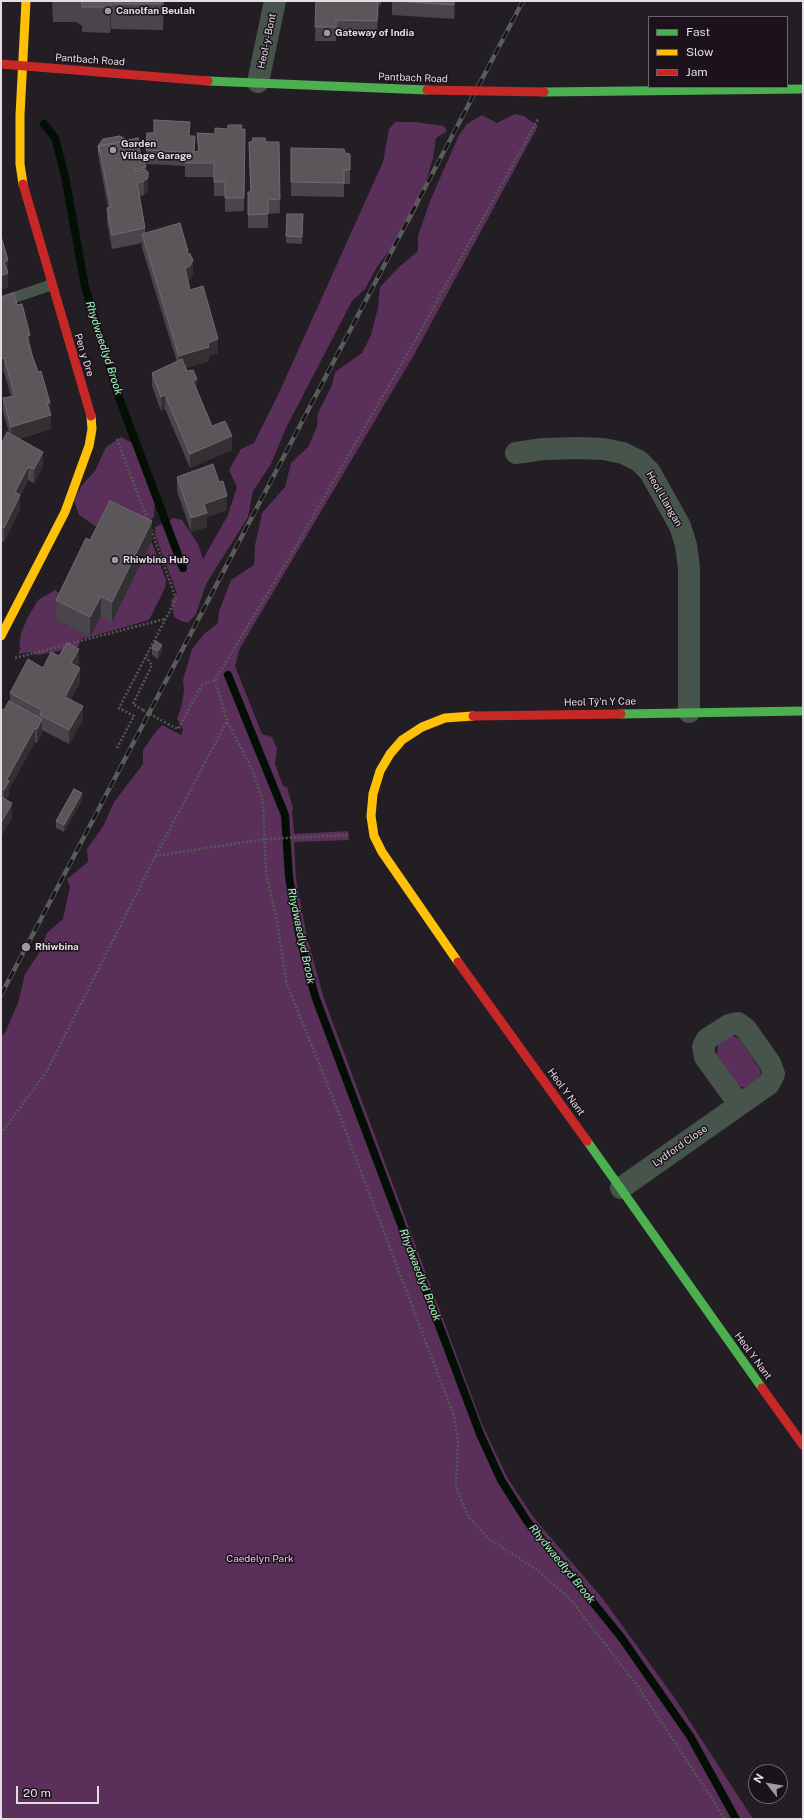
<!DOCTYPE html>
<html>
<head>
<meta charset="utf-8">
<style>
	body { margin:0 }
	#map { position:relative; width:804px; height:1820px; overflow:hidden; background:#231e23; font-family:"Public Sans",sans-serif }
	canvas { display:block }
	.frame { position:absolute; inset:0; border:2px solid #e3dce3; pointer-events:none }
	.legend { position:absolute; left:648px; top:16px; width:140px; height:72px; box-sizing:border-box; background:#1c121c; border:1px solid #6c636c; margin:0; padding:5px 7px; list-style:none; font-size:12px; color:#e3dce3 }
	.legend li { display:flex; align-items:center; gap:8px; height:20px }
	.legend b { width:20px; border:1px solid #6c636c }
	.north { position:absolute; left:748px; top:1764px; width:40px; height:40px; box-sizing:border-box; background:#1c121c; border:1px solid #6c636c; border-radius:50%; rotate:301deg; font-size:11px; font-weight:700; line-height:16px; text-align:center; color:#e3dce3 }
	.north::after { content:''; display:block; margin:auto; width:14px; height:18px; background:#a09aa0; clip-path:polygon(50% 0,100% 100%,50% 72%,0 100%) }
	.scale { position:absolute; left:16px; top:1786px; width:83px; height:18px; box-sizing:border-box; border:2px solid #e3dce3; border-top:0; padding-left:5px; font-size:12px; line-height:14px; white-space:nowrap; color:#e3dce3; -webkit-text-stroke:3px #1c121c; paint-order:stroke }
</style>
</head>
<body>
<div id="map">
<canvas width="804" height="1820"></canvas>
<div class="frame"></div>
<ul class="legend">
<li><b style="height:5px;background:#4caf50"></b>Fast</li>
<li><b style="height:5px;background:#ffc107"></b>Slow</li>
<li><b style="height:5px;background:#c62828"></b>Jam</li>
</ul>
<div class="north">N</div>
<div class="scale">20 m</div>
</div>
<script>
const c = document.querySelector('canvas').getContext('2d');
c.lineJoin = 'round';
function fill(path, color) { c.fillStyle = color; c.fill(path, 'evenodd'); }
const shape = rows => new Path2D(rows.map(r => 'M' + r).join(''));
function stroke(path, color, width, dash) { c.strokeStyle = color; c.lineWidth = width; c.lineCap = dash ? 'butt' : 'round'; c.setLineDash(dash || []); c.stroke(path); }
function label(font, color, halo, rows, align = 'center') {
  c.font = font + ' "Public Sans",sans-serif'; c.lineWidth = 3; c.setLineDash([]); c.textBaseline = 'middle'; c.strokeStyle = halo; c.fillStyle = color; for (const [text, x, y, turn = 0] of rows) {
    c.save(); c.translate(x, y); c.rotate((+turn || 0) * Math.PI / 180); c.textAlign = isNaN(turn) ? turn : align; if (halo) c.strokeText(text, 0, 0); c.fillText(text, 0, 0); c.restore();
  }
}
fill(shape([
	[515,114,524,116,538,126,415,353,240,648,235,666,262,734,272,737,277,749,275,764,283,786,287,787,293,808,292,811,294,834,348,831,349,840,294,842,296,879,307,937,324,999,482,1424,507,1477,534,1518,603,1599,674,1697,753,1819,1,1819,1,1036,5,1033,18,1003,25,974,39,953,47,933,63,919,70,887,67,879,88,862,87,849,104,825,114,802,143,764,143,750,154,734,162,725,181,735,183,730,177,718,181,708,184,691,183,680,192,649,204,634,218,623,219,611,231,580,254,565,255,545,262,513,285,487,291,463,308,447,317,427,318,413,332,385,335,372,362,353,371,335,378,308,380,287,398,268,418,251,418,236,430,201,459,135,467,124,482,115,497,123],
	[395,122,415,122,444,126,447,131,436,138,433,158,419,205,411,221,377,267,365,289,352,301,286,428,271,464,253,491,248,517,206,584,196,614,188,623,181,621,174,617,171,600,177,594,155,535,155,527,174,518,182,520,198,544,203,559,228,515,237,487,229,470,241,449,254,443,278,395,383,162,389,129],
	[121,437,132,443,155,500,154,517,145,524,166,580,165,588,149,620,90,637,81,639,78,647,38,655,30,652,18,654,21,648,19,647,21,633,28,617,38,600,55,590,61,595,56,620,90,637,101,616,112,621,113,529,95,526,79,515,74,500,82,485,95,471,106,447],
	[731,1035,739,1038,760,1069,761,1075,758,1082,745,1088,739,1086,717,1055,718,1042]
]), '#5a2f5a');
stroke(shape([
	[44,124,55,138,65,176,85,287,118,395,183,568],
	[228,675,285,815,289,877,300,939,315,996,480,1434,501,1480,527,1521,621,1637,690,1736,736,1819]
]), '#030f05', 8);
stroke(shape([
	[117,439,148,521],
	[15,658,165,619],
	[215,680,227,721,253,771,263,802,266,874,276,916,287,985,333,1098,454,1416,458,1439,456,1487,468,1516,489,1539,536,1569,570,1599,637,1685,718,1808,724,1819],
	[143,710,133,704,152,665,146,657],
	[168,724,178,729,202,685,215,680,286,563,421,330,538,119],
	[117,748,134,716,119,708,176,599,151,529],
	[155,856,266,839,349,835],
	[1,1134,47,1071,155,857,227,721]
]), '#535955', 2.5, [2, 2]);
stroke(shape([
	[1,302,51,285]
]), '#47544b', 11);
stroke(shape([
	[258,82,275,1],
	[516,453,543,449,580,448,603,449,623,453,639,461,650,472,680,526,686,545,689,568,689,712],
	[621,1188,769,1084,774,1074,770,1063,746,1029,738,1023,729,1025,707,1039,703,1047,705,1057,739,1104]
]), '#47544b', 22);
stroke(shape([
	[208,81,427,90],
	[544,92,803,89],
	[621,714,803,711],
	[587,1141,762,1388]
]), '#4caf50', 9);
stroke(shape([
	[23,184,20,164,20,115,26,1],
	[1,636,65,512,89,446,92,429,91,416],
	[458,962,382,852,374,836,371,816,373,794,380,771,390,754,402,740,422,727,445,718,473,716]
]), '#ffc107', 9);
stroke(shape([
	[1,64,208,81],
	[23,184,91,416],
	[473,716,621,714],
	[458,962,587,1141],
	[762,1388,803,1445]
]), '#c62828', 9);
const rail = shape([
	[1,995,523,1]
]);
stroke(rail, '#575d59', 4.5);
stroke(rail, '#1c121c', 3, [9]);
stroke(shape([
	[143,710,168,724]
]), '#535955', 2.5, [2, 2]);
stroke(shape([
	[427,90,544,92]
]), '#c62828', 9);
fill(shape([
	[52,1,164,1,163,30,111,29,110,33,82,32,82,26,77,22,53,22],
	[316,1,455,1,454,19,392,15,392,2,381,2,381,5,379,5,377,35,336,34,336,41,315,41],
	[242,129,245,129,244,211,225,212,225,196,214,196,214,177,185,177,185,166,146,164,146,150,190,136,195,152,198,151,197,133,215,134],
	[249,142,279,142,280,213,268,214,268,228,248,228,248,192,250,192],
	[98,146,141,159,146,167,148,192,144,195,140,196,145,228,145,233,188,253,193,274,190,280,188,281,190,290,218,353,209,356,209,361,186,368,197,390,212,426,232,450,190,468,165,409,161,411,152,386,152,373,177,362,142,248,142,243,112,249,107,222,107,208,108,208,99,160,98,153],
	[291,148,350,154,350,184,344,184,344,197,291,196],
	[287,214,303,214,302,244,286,243],
	[1,297,30,346,38,372,50,403,51,429,19,439,43,466,34,483,28,480,20,496,20,509,4,542,1,541,1,445,9,432,3,412,3,398,11,396,4,372],
	[177,477,227,510,207,517,207,527,191,532,177,491],
	[152,541,112,622,101,616,90,637,56,620,56,600],
	[152,648,162,652,158,659,152,655],
	[59,656,79,663,77,667,80,682,71,699,83,720,69,744,42,730,42,733,37,743,35,742,9,789,9,795,6,800,12,817,1,837,1,710,4,710,10,702,10,693],
	[82,800,64,832,56,828,56,821]
]), '#4a454a');
fill(shape([
	[163,1,164,1,163,30],
	[378,1,379,1,377,35,377,21],
	[454,1,455,1,454,19],
	[111,4,111,29,110,33,110,7],
	[148,178,148,192,144,195,144,181],
	[8,260,8,287,1,290,1,276,4,262],
	[193,260,193,274,190,280,185,282,185,268],
	[30,335,30,349,27,336],
	[218,339,218,353,209,356,209,361,179,370,179,356,208,343],
	[4,358,4,372,1,373,1,359],
	[197,379,197,393,193,381],
	[165,395,165,409,161,411,161,397],
	[47,403,50,403,51,429,11,441,11,427],
	[232,436,232,450,190,468,190,454],
	[43,452,43,466,34,483,34,469],
	[28,467,28,480,20,496,20,509,4,542,4,528,15,492],
	[227,496,227,510,207,517,207,527,191,532,191,518,204,504],
	[152,521,152,541,112,622,112,602],
	[101,596,101,616,90,637,90,617],
	[162,645,162,652,158,659,158,651],
	[79,649,79,663,71,677,71,663],
	[80,668,80,682,65,710,65,697],
	[83,706,83,720,69,744,69,730],
	[42,719,42,733,37,743,37,729],
	[35,728,35,742,9,789,9,795,4,804,4,790,7,779],
	[82,793,82,800,64,832,64,825],
	[12,803,12,817,1,837,1,823]
]), '#332f33');
const building = shape([
	[82,1,81,1,163,1,163,4,111,4,110,7,82,7,82,1],
	[316,1,378,1,377,21,336,20,336,27,315,27,316,1],
	[395,1,454,1,454,5,395,1],
	[154,120,190,122,189,136,195,136,194,152,199,151,197,133,215,134,215,128,228,129,228,125,242,125,241,129,245,129,244,198,225,198,225,182,214,182,214,163,185,163,185,152,146,150,147,133,154,133,154,120],
	[120,136,127,140,99,146,99,153,98,146,103,139,120,136],
	[138,138,141,159,144,158,146,167,135,169,135,171,143,169,148,172,148,178,144,181,137,183,145,228,112,235,107,208,111,207,99,146,138,138],
	[253,138,265,138,266,142,279,142,280,199,268,200,268,214,248,215,248,192,251,192,249,142,252,142,253,138],
	[291,148,344,149,345,153,350,154,350,170,344,170,344,183,291,182,291,148],
	[287,214,303,214,302,237,286,236,287,214],
	[180,223,188,251,186,252,190,254,193,260,190,266,185,268,190,290,203,286,218,339,208,343,209,347,179,356,142,234,180,223],
	[1,236,8,260,4,262,8,273,1,276,1,236],
	[14,293,17,305,22,304,30,335,27,336,32,355,38,372,41,371,50,403,47,403,51,415,11,427,3,398,15,396,4,358,1,359,1,297,14,293],
	[182,359,187,371,193,370,197,379,193,381,212,426,225,421,232,436,190,454,165,395,161,397,152,373,182,359],
	[7,432,43,452,34,469,28,467,15,492,20,495,4,528,1,527,1,445,7,432],
	[213,464,219,482,223,481,227,496,204,504,207,513,191,518,177,477,213,464],
	[110,501,152,521,112,602,101,596,90,617,56,600,86,538,90,540,110,501],
	[156,641,162,645,158,651,152,648,156,641],
	[67,643,79,649,71,663,80,668,65,697,83,706,69,730,40,715,42,710,10,693,28,659,43,668,51,652,59,656,67,643],
	[9,701,42,719,37,729,35,728,7,779,9,781,4,790,1,788,1,710,2,709,4,710,9,701],
	[74,789,82,793,64,825,56,821,74,789],
	[1,797,12,803,1,823,1,797]
]);
fill(building, '#5a565a');
stroke(building, '#706b70', 1);
for (const [x, y, r, color] of [
	[108,11,4,"#a09aa0"],
	[327,33,4,"#a09aa0"],
	[113,150,4,"#a09aa0"],
	[115,560,4,"#a09aa0"],
	[26,947,5,"#a09aa0"]
]) { const dot = new Path2D(); dot.arc(x, y, r, 0, 2 * Math.PI); c.fillStyle = color; c.fill(dot); stroke(dot, '#1c121c', 1.5); }
label('bold 10px', '#e3dce3', '#1c121c', [
	["Canolfan Beulah",116,11],
	["Gateway of India",335,33],
	["Garden",121,144],
	["Village Garage",121,156],
	["Rhiwbina Hub",123,560],
	["Rhiwbina",35,947]
], 'left');
label('10px', '#e3dce3', '#1c121c', [
	["Heol-y-Bont",267,41,-78],
	["Pantbach Road",90,60,4],
	["Pantbach Road",413,78,2],
	["Pen y Dre",84,355,73],
	["Heol Llangan",664,499,60],
	["Heol Tŷ'n Y Cae",600,702,-1],
	["Heol Y Nant",566,1092,54],
	["Lydford Close",680,1146,-35],
	["Heol Y Nant",753,1356,54]
]);
label('10px', '#fcbdfb', '#1c121c', [
	["Caedelyn Park",260,1559]
]);
label('italic 11px', '#9bfcb6', '#1c121c', [
	["Rhydwaedlyd Brook",104,348,72],
	["Rhydwaedlyd Brook",301,936,78],
	["Rhydwaedlyd Brook",420,1275,69],
	["Rhydwaedlyd Brook",562,1564,51]
]);
</script>
</body>
</html>
